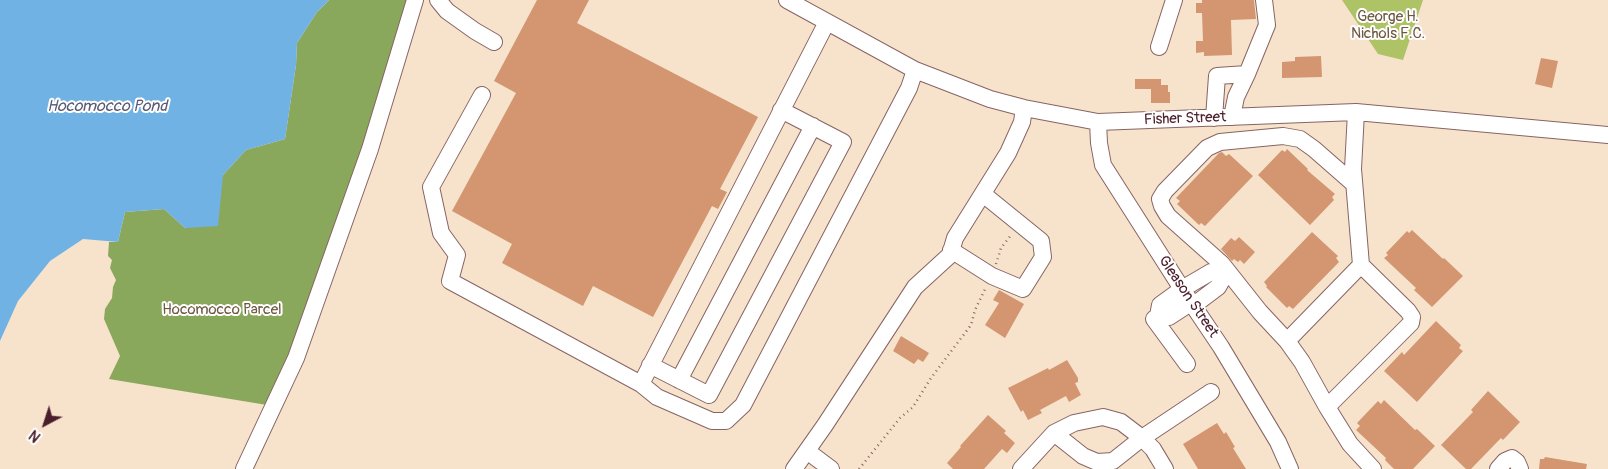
<!DOCTYPE html>
<html>
<head>
<meta charset="utf-8">
<style>
	body { margin:0 }
	#map { position:relative; width:1608px; height:469px; overflow:hidden; background:#f7e3cc; font-family:Pangolin,sans-serif }
	canvas { display:block }
	.north { position:absolute; left:20px; top:399px; width:50px; height:50px; -webkit-text-stroke:4px #fff; paint-order:stroke; rotate:220deg; font-size:14px; font-weight:700; line-height:20px; text-align:center; color:#4a1f2b }
	.north::after { content:''; display:block; margin:auto; width:18px; height:22px; background:#4a1f2b; clip-path:polygon(50% 0,100% 100%,50% 72%,0 100%) }
</style>
</head>
<body>
<div id="map">
<canvas width="1608" height="469"></canvas>
<div class="north">N</div>
</div>
<script>
const c = document.querySelector('canvas').getContext('2d');
c.lineJoin = 'round';
function fill(path, color) { c.fillStyle = color; c.fill(path, 'evenodd'); }
const shape = rows => new Path2D(rows.map(r => 'M' + r).join(''));
function stroke(path, color, width, dash) { c.strokeStyle = color; c.lineWidth = width; c.lineCap = dash ? 'butt' : 'round'; c.setLineDash(dash || []); c.stroke(path); }
function label(font, color, halo, rows, align = 'center') {
  c.font = font + ' Pangolin,sans-serif'; c.lineWidth = 4; c.setLineDash([]); c.textBaseline = 'middle'; c.strokeStyle = halo; c.fillStyle = color; for (const [text, x, y, turn = 0] of rows) {
    c.save(); c.translate(x, y); c.rotate((+turn || 0) * Math.PI / 180); c.textAlign = isNaN(turn) ? turn : align; if (halo) c.strokeText(text, 0, 0); c.fillText(text, 0, 0); c.restore();
  }
}
fill(shape([
	[1342,0,1423,0,1403,60,1378,54]
]), '#aec266');
fill(shape([
	[329,0,414,0,273,406,109,379,120,356,104,319,105,309,112,298,113,287,116,280,110,268,112,260,108,256,109,242,118,242,125,212,164,209,185,228,223,175,246,150,285,139,296,65,297,43,317,12]
]), '#8aa85b');
fill(shape([
	[0,0,329,0,317,12,297,43,296,65,285,139,246,150,223,175,218,226,185,228,164,209,125,212,118,242,83,239,50,261,18,301,0,341]
]), '#71b2e5');
fill(shape([
	[537,0,589,0,577,23,758,117,720,189,727,192,718,209,712,206,653,317,593,286,583,306,502,263,512,244,452,211,516,93,494,81],
	[1202,0,1254,0,1256,19,1231,20,1232,55,1204,56,1204,52,1196,53,1196,41,1203,41,1202,13,1196,13,1196,3,1202,3],
	[1321,56,1322,77,1282,78,1282,62,1295,61,1295,57],
	[1541,58,1558,61,1552,88,1535,84],
	[1135,79,1161,79,1161,85,1168,85,1168,92,1170,92,1170,103,1151,103,1151,89,1135,89],
	[1287,149,1308,169,1307,170,1335,194,1332,197,1334,200,1310,225,1258,175,1282,150,1285,152],
	[1222,152,1226,156,1229,154,1253,176,1205,226,1201,223,1199,225,1177,204,1180,201,1176,198,1219,153],
	[1412,230,1443,259,1444,258,1463,276,1432,307,1414,290,1416,288,1384,258,1388,255,1386,253,1407,231,1409,233],
	[1312,232,1338,256,1336,258,1339,262,1293,309,1289,306,1287,308,1266,287,1267,286,1264,282],
	[1239,237,1255,252,1244,264,1240,260,1238,262,1234,259,1232,261,1221,249,1231,238,1235,241],
	[999,290,1024,304,1005,338,985,325,999,303,993,300],
	[1436,321,1461,345,1459,348,1463,351,1417,402,1384,371,1402,352,1404,355],
	[901,336,929,353,923,362,918,359,914,364,893,351],
	[1067,360,1078,378,1078,382,1075,383,1081,395,1069,402,1066,396,1040,410,1042,413,1028,420,1023,410,1021,412,1008,388,1048,368,1049,370],
	[1488,391,1520,422,1503,440,1501,438,1471,469,1466,469,1441,445,1473,412,1471,410],
	[1384,400,1415,430,1417,429,1435,446,1413,469,1394,469,1385,460,1386,458,1356,430,1360,426,1357,423,1378,401,1381,404],
	[988,415,1006,431,1004,433,1015,443,1007,453,1002,449,984,469,953,469,947,463,961,447,960,446],
	[1217,423,1224,434,1226,432,1235,447,1233,448,1246,469,1198,469,1183,444],
	[1545,457,1587,464,1586,469,1539,469,1540,459,1544,459]
]), '#d39670');
const minor = shape([
	[438,0,447,11,475,31,494,42],
	[787,0,915,70,990,99,1024,108,1098,122,1356,112,1608,135],
	[827,22,641,384,657,397,712,421,726,421,743,405,909,88,915,70],
	[1159,47,1174,0],
	[482,95,431,187,441,233,457,255,450,281,641,384],
	[1356,112,1353,169,1361,265,1408,311,1412,317,1411,323,1327,407,1350,444,1373,469],
	[1232,117,1236,97,1247,74,1267,25,1264,0],
	[1214,118,1217,76,1247,74],
	[1098,122,1099,143,1103,165,1182,289,1221,347,1278,442,1290,469],
	[1354,184,1314,149,1300,139,1283,136,1220,142,1207,148,1165,191,1160,199,1162,206,1168,216,1222,264,1260,312,1287,341,1361,265],
	[951,250,992,276,1023,289,1043,257,1041,241,983,194],
	[1192,302,1169,317,1158,316,1160,305,1182,289,1211,272,1227,271,1218,287,1194,305],
	[1158,316,1154,319,1187,364],
	[1287,341,1302,362,1327,407],
	[650,365,709,395,843,142,781,110],
	[679,380,813,126],
	[1054,433,1083,456,1097,462,1113,461,1142,438,1211,392],
	[807,451,831,469],
	[244,469,296,358,370,149,415,0],
	[794,469,825,425,915,287,950,255,955,238,1008,153,1022,122,1024,108],
	[1021,469,1054,433,1074,423,1103,417,1121,422,1142,438,1153,449,1165,469],
	[1498,469,1505,461,1512,458,1517,462,1520,469]
]);
stroke(minor, '#876463', 18);
stroke(shape([
	[996,264,1001,248,1012,234],
	[859,469,900,418,913,407,931,378,971,325,975,310,986,287]
]), '#876463', 2.5, [1, 4]);
stroke(minor, '#fff', 16);
label('15px', '#6d5840', '#fff', [
	["George H.",1388,17],
	["Nichols F.C.",1388,34],
	["Hocomocco Parcel",222,310]
]);
label('15px', '#4a1f2b', '#fff', [
	["Fisher Street",1185,119,-2],
	["Gleason Street",1188,297,56]
]);
label('italic 16px', '#5a5a75', '#fff', [
	["Hocomocco Pond",107,107]
]);
</script>
</body>
</html>
